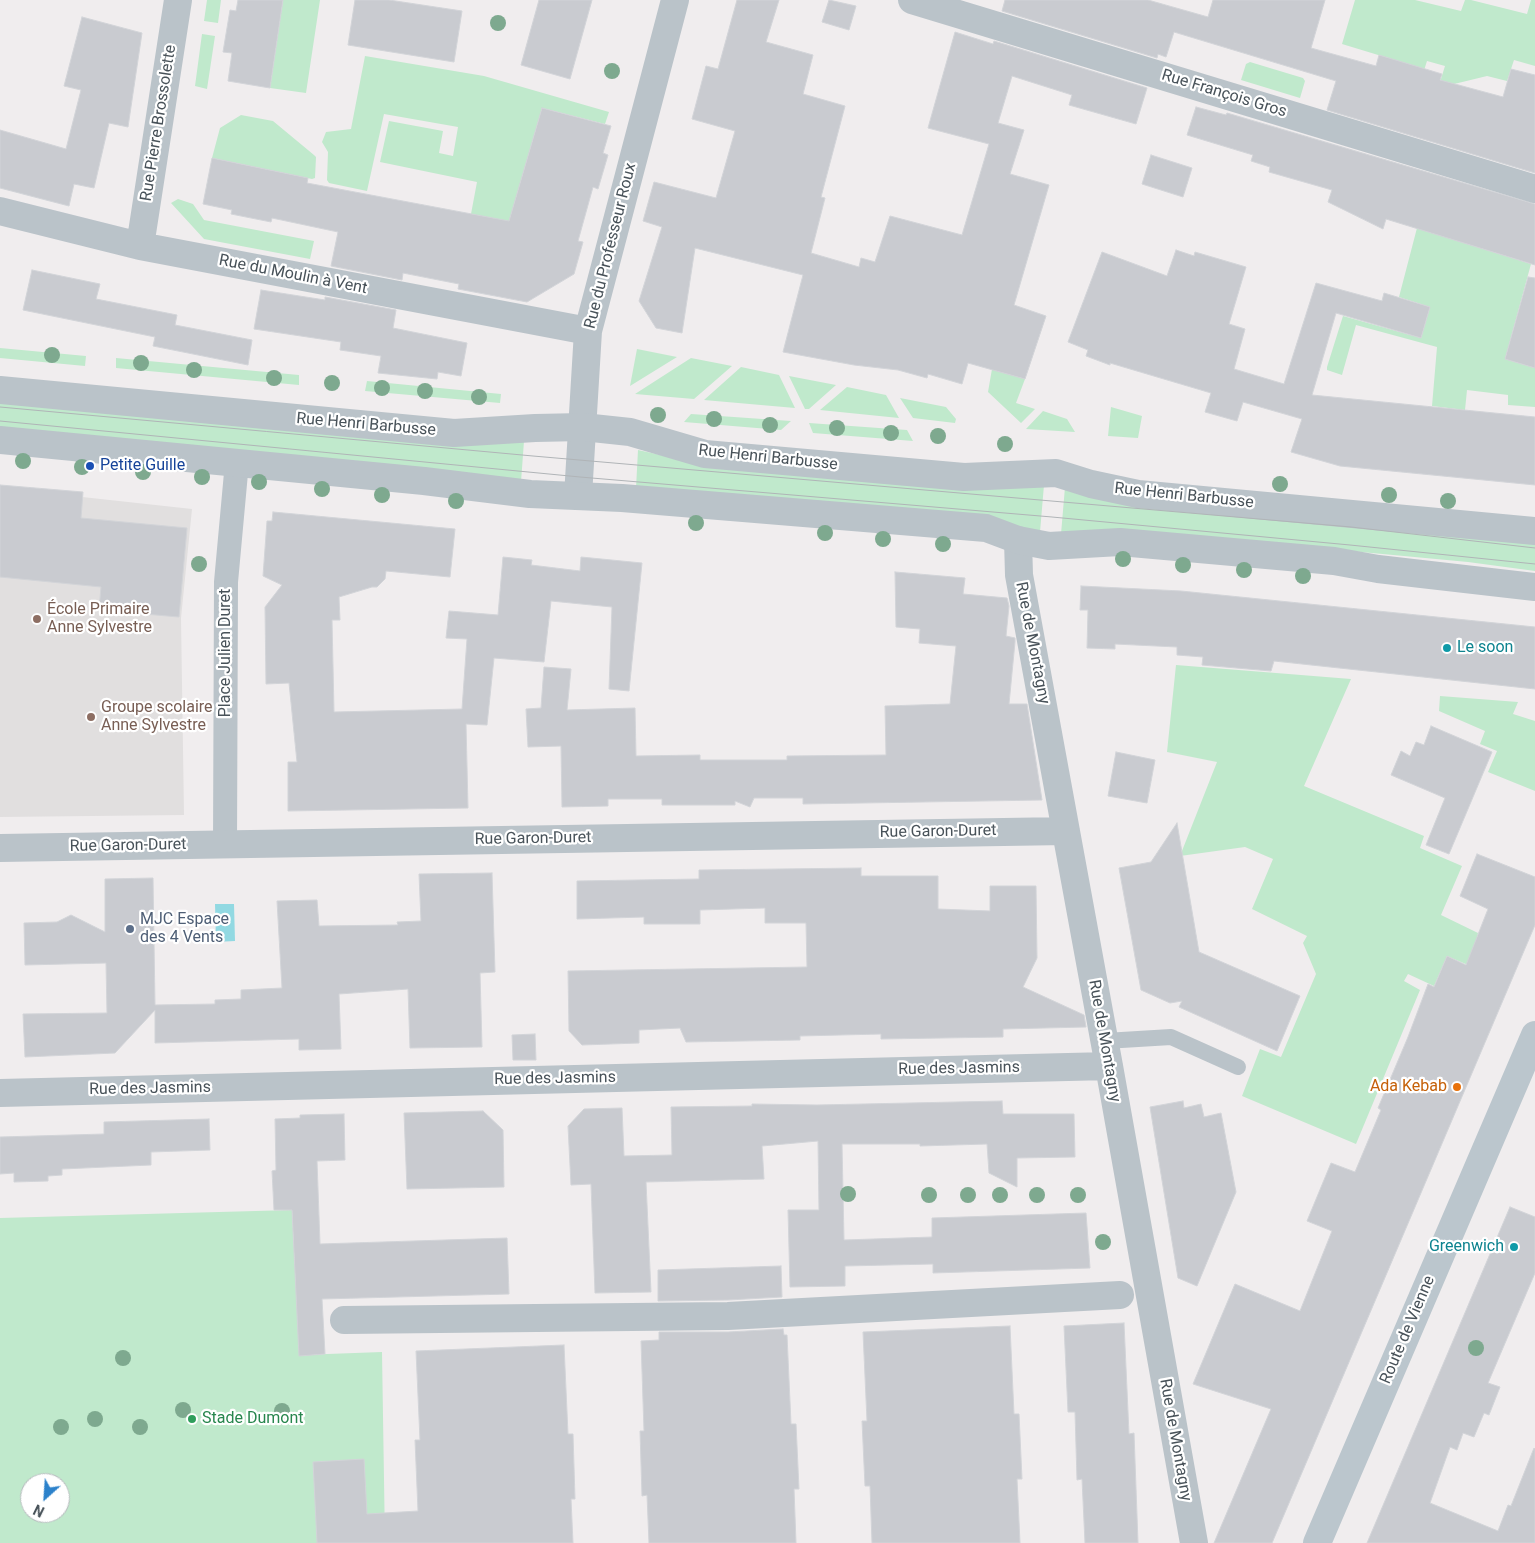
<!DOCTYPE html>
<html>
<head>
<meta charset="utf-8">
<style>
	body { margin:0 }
	#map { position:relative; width:1535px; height:1543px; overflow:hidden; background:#f0edee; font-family:Roboto,sans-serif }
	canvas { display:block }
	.north { position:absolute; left:20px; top:1473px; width:50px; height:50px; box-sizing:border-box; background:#fff; border:1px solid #b6babd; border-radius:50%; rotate:206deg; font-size:14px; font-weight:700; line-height:20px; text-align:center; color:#485259 }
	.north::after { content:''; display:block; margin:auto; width:18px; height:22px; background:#2c82cb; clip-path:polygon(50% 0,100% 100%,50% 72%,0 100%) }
</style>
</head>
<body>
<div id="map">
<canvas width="1535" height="1543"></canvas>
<div class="north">N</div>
</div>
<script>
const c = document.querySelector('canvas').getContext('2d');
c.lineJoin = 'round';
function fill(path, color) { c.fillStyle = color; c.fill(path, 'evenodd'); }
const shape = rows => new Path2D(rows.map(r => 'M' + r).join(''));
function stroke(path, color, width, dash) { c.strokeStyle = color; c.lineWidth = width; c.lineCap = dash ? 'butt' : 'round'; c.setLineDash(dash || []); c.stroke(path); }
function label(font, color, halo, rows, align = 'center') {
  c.font = font + ' Roboto,sans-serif'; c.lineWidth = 4.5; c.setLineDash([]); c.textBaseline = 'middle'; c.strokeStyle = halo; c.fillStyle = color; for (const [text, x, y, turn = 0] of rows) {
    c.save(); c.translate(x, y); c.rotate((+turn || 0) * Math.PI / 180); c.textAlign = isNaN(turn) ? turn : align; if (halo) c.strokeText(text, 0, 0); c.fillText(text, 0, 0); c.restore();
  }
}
fill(shape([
	[0,488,192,509,181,618,184,815,0,817]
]), '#e1dfdf');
fill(shape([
	[207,0,221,0,218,23,204,21],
	[283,0,320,0,306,93,270,88],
	[1355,0,1415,0,1461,11,1465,0,1471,0,1527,14,1531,0,1535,0,1535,66,1514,60,1507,81,1487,76,1450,85,1440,82,1445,66,1427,61,1419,86,1388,58,1342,44],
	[202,34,215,36,207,89,195,86],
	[365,56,484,76,609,112,605,124,542,108,509,222,471,214,477,182,380,162,389,121,443,131,439,153,453,156,458,127,384,114,367,191,329,183,327,180,328,152,322,142,326,132,351,129],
	[1250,62,1303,78,1305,81,1300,98,1241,80,1246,64],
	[241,115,273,121,314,155,316,157,315,178,312,179,212,158,220,128],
	[178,199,193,204,204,220,314,241,310,259,204,239,171,203],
	[1417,228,1531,264,1505,359,1535,368,1535,407,1508,405,1508,395,1467,390,1465,410,1432,406,1437,347,1356,325,1342,375,1327,370,1327,367,1343,316,1421,338,1430,307,1399,297],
	[0,348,86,356,85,366,0,358],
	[637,349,677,357,630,386],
	[116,358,299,375,299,385,116,368],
	[691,358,732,366,694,399,635,394],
	[741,367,779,375,795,408,704,400],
	[992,369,1025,379,1016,403,1035,409,1021,423,988,392],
	[789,376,836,385,809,409,805,409],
	[367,381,501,394,500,403,365,391],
	[847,387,886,395,899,418,820,410],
	[900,398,946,407,956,419,955,423,913,418],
	[0,400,524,441,521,482,0,429],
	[1111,407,1142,416,1138,438,1108,436],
	[1043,411,1067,419,1075,432,1026,429],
	[691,414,791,421,781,430,684,422],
	[809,423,907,430,913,441,813,433],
	[638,450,697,463,1044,485,1040,532,636,488],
	[1065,487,1535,540,1535,571,1468,562,1126,530,1061,534],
	[1176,665,1351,679,1304,786,1424,836,1420,848,1462,866,1441,915,1478,933,1475,947,1510,983,1447,956,1434,986,1408,974,1404,981,1420,990,1356,1144,1242,1096,1260,1049,1281,1057,1316,974,1303,943,1307,936,1252,909,1273,859,1245,847,1180,856,1217,762,1167,752],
	[1440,696,1518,702,1513,714,1535,721,1535,791,1488,772,1497,751,1480,744,1485,731,1439,711],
	[292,1210,300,1355,382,1352,385,1543,0,1543,0,1218],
	[30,1483,60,1483,60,1513,30,1513]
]), '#c0e9cc');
fill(shape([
	[215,904,234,904,235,941,216,942]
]), '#92d9e2');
const building = shape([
	[238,0,283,0,270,88,228,81,232,53,223,52,230,10,236,11,238,0],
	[355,0,389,0,462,11,454,62,348,45,355,0],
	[539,0,592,0,570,79,521,65,539,0],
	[737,0,779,0,766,42,813,55,803,94,845,106,821,197,825,198,811,253,859,267,861,258,875,262,890,216,962,235,989,144,928,128,955,32,993,44,994,41,1147,88,1136,124,1069,105,1072,95,1012,76,998,123,1024,130,1010,174,1049,185,1014,305,1046,316,1025,379,968,363,962,384,928,374,927,378,898,370,854,365,783,352,803,275,695,248,682,333,656,328,639,301,662,227,643,221,654,182,716,198,735,131,692,119,706,66,718,69,737,0],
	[829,0,856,6,849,30,822,22,829,0],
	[1005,0,1148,0,1208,17,1213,0,1325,0,1311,48,1376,66,1379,55,1442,74,1440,80,1503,97,1511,69,1535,75,1535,173,1327,110,1336,81,1174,32,1166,57,1158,54,1157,58,1002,11,1005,0],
	[82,17,142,33,128,127,109,123,94,188,74,184,69,206,0,188,0,130,66,149,81,90,64,86,82,17],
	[1196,107,1226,115,1227,113,1535,204,1535,265,1386,219,1383,229,1328,202,1332,190,1269,172,1270,167,1251,161,1253,155,1187,135,1196,107],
	[542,108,611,126,603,153,608,155,598,189,593,187,578,241,583,242,574,274,527,302,458,289,459,284,403,273,402,280,331,266,338,232,272,218,271,222,231,214,232,210,203,204,212,158,308,178,307,183,509,221,542,108],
	[1151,155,1192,168,1183,197,1142,184,1151,155],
	[1176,250,1194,256,1195,252,1246,267,1229,324,1245,329,1234,369,1284,384,1316,283,1382,301,1384,293,1430,307,1421,338,1336,313,1312,395,1535,417,1535,485,1340,466,1291,452,1302,419,1243,402,1237,421,1205,412,1211,393,1110,363,1110,365,1086,356,1088,350,1068,342,1102,252,1167,276,1176,250],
	[32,270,100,284,96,299,177,315,175,325,252,340,248,365,153,346,155,337,23,310,32,270],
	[1528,277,1535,278,1535,368,1505,359,1528,277],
	[261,290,325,300,325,297,396,310,393,328,467,343,461,376,438,372,437,379,378,373,381,356,340,350,341,342,254,329,261,290],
	[0,485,83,492,81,518,187,528,179,617,99,610,101,587,0,577,0,485],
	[273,512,455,529,450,577,386,571,385,579,377,587,372,587,339,597,340,620,332,620,334,712,462,709,467,639,446,638,449,611,498,615,503,557,532,560,531,565,580,571,581,557,642,563,629,691,609,689,612,607,551,601,544,662,494,658,487,725,466,724,468,808,288,811,288,762,297,762,289,683,266,684,265,607,282,585,263,576,267,521,272,521,273,512],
	[895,572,965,578,963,594,1007,598,1009,606,1006,636,1015,638,1015,642,1009,704,1027,704,1042,800,803,804,803,798,754,798,750,807,735,801,735,805,662,805,662,799,608,799,608,806,562,807,561,746,528,747,526,709,541,708,544,667,571,669,567,710,635,708,636,756,700,755,700,760,787,760,787,756,886,755,885,706,950,704,956,646,919,643,920,629,896,627,895,572],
	[1081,586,1181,591,1535,627,1535,689,1274,661,1271,671,1202,665,1203,657,1177,655,1177,647,1115,644,1115,649,1087,648,1088,610,1080,610,1081,586],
	[1431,726,1492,752,1449,854,1426,845,1445,798,1391,775,1401,751,1410,756,1416,742,1424,745,1431,726],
	[1116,752,1155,760,1147,803,1108,796,1116,752],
	[1177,823,1199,952,1300,996,1277,1051,1179,1007,1182,1001,1170,1003,1141,990,1119,868,1151,862,1177,823],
	[1477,854,1535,877,1535,925,1272,1543,1214,1543,1271,1409,1193,1384,1235,1284,1300,1311,1332,1231,1307,1221,1331,1163,1355,1172,1381,1110,1378,1108,1408,1037,1428,984,1434,987,1447,956,1466,965,1488,909,1460,896,1477,854],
	[861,868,861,876,938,876,938,909,990,911,990,886,1036,886,1037,958,1023,987,1084,1015,1086,1027,1003,1029,1003,1037,881,1039,881,1034,800,1036,800,1040,686,1042,680,1028,639,1030,639,1043,582,1045,569,1031,568,971,807,967,806,923,765,923,765,908,700,910,700,924,644,924,644,917,577,919,577,881,699,879,699,870,861,868],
	[492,873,495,972,480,973,482,1047,410,1048,408,989,339,994,341,1049,299,1050,299,1039,155,1043,155,1010,115,1053,25,1057,23,1014,107,1013,106,963,25,965,24,923,57,922,71,915,105,932,105,879,153,878,155,1005,215,1004,215,1000,241,999,241,990,282,988,277,901,317,900,319,926,398,925,397,922,421,921,419,874,492,873],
	[535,1034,536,1060,513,1060,512,1035,535,1034],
	[1002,1101,1003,1114,1074,1114,1075,1157,1017,1158,1017,1187,989,1173,987,1144,920,1146,920,1144,842,1144,844,1240,932,1237,932,1218,1086,1213,1090,1268,933,1273,933,1264,845,1266,845,1286,790,1287,788,1210,819,1210,818,1141,762,1146,764,1179,646,1182,651,1292,595,1293,591,1184,571,1185,568,1126,584,1109,622,1108,624,1156,672,1155,671,1107,752,1106,752,1104,817,1105,1002,1101],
	[1183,1101,1184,1108,1201,1104,1204,1117,1221,1113,1236,1192,1197,1286,1178,1278,1150,1107,1183,1101],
	[483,1111,503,1130,504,1187,407,1189,404,1113,483,1111],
	[344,1114,345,1160,317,1161,320,1244,507,1238,509,1294,322,1299,325,1354,299,1356,292,1210,274,1210,272,1171,276,1170,275,1119,300,1118,300,1115,344,1114],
	[209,1119,210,1150,151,1152,151,1165,62,1169,62,1175,48,1176,48,1181,14,1182,14,1173,0,1174,0,1137,104,1134,104,1122,209,1119],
	[1510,1207,1535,1217,1535,1273,1488,1383,1500,1387,1489,1415,1484,1413,1474,1437,1463,1433,1457,1450,1450,1447,1430,1503,1498,1531,1508,1505,1511,1506,1534,1448,1535,1449,1535,1543,1367,1543,1510,1207],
	[781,1266,782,1297,728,1300,658,1301,658,1270,781,1266],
	[1124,1323,1129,1434,1134,1433,1138,1543,1085,1543,1082,1479,1077,1480,1075,1412,1068,1412,1064,1326,1124,1323],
	[1010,1326,1014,1414,1019,1414,1022,1479,1017,1479,1020,1543,872,1543,870,1486,865,1486,862,1421,867,1421,863,1332,1010,1326],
	[783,1329,784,1335,787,1335,791,1424,796,1424,799,1489,794,1489,796,1543,649,1543,647,1495,642,1496,640,1431,644,1431,641,1341,659,1340,659,1332,728,1332,783,1329],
	[564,1345,568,1434,573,1434,575,1499,571,1499,573,1543,317,1543,313,1462,364,1459,367,1514,418,1511,415,1440,420,1440,416,1351,564,1345]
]);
fill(building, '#c9cbd0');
stroke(building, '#d2d4d8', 1);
stroke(shape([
	[1105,1041,1171,1037,1238,1067]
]), '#bac3c9', 16);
stroke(shape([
	[225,845,226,582,237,462]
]), '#bac3c9', 24);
stroke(shape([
	[912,0,1535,189],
	[0,211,140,246,588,331],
	[140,246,178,0],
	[578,496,588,331,675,0],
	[1018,540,1019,575,1109,1066,1194,1543],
	[0,848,1066,831],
	[0,1093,1109,1066],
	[344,1320,728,1316,1120,1295]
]), '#bac3c9', 28);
stroke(shape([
	[0,390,454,433,535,428,583,427,630,432,705,454,964,477,1056,473,1091,484,1138,494,1535,531],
	[0,440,424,481,530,494,622,498,986,528,1018,540,1049,546,1120,542,1334,561,1378,569,1535,587]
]), '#bac3c9', 28);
stroke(shape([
	[1317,1543,1535,1035]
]), '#bbc6cd', 28);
stroke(shape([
	[0,407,533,456,1351,527,1535,548],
	[0,421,580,477,1052,517,1350,545,1535,564]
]), '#b0b4b7', 1);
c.fillStyle = '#7ea98f';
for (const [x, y] of [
	[498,23],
	[612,71],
	[52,355],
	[141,363],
	[194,370],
	[274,378],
	[332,383],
	[382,388],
	[425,391],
	[479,397],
	[658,415],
	[714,419],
	[770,425],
	[837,428],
	[891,433],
	[938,436],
	[1005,444],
	[23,461],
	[82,467],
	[143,472],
	[202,477],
	[259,482],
	[1280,484],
	[322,489],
	[382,495],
	[1389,495],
	[456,501],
	[1448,501],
	[696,523],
	[825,533],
	[883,539],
	[943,544],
	[1123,559],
	[199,564],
	[1183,565],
	[1244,570],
	[1303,576],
	[848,1194],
	[929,1195],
	[968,1195],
	[1000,1195],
	[1037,1195],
	[1078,1195],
	[1103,1242],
	[1476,1348],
	[123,1358],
	[183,1410],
	[282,1411],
	[95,1419],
	[61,1427],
	[140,1427]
]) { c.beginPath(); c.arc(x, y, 8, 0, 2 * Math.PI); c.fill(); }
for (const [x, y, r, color] of [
	[90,466,5,"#1a4fb4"],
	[37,619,5,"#8d6e63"],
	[1447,648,5,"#0f9aa8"],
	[91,717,5,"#8d6e63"],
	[130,929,5,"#5c6f8a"],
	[1457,1087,5,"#e8710a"],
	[1514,1247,5,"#0f9aa8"],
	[192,1419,5,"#2e9e5b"]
]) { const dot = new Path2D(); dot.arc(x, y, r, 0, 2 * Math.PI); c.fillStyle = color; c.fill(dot); stroke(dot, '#fff', 2); }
label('16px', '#485259', '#fff', [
	["Rue François Gros",1224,94,17],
	["Rue Pierre Brossolette",159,123,-81],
	["Rue du Professeur Roux",611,246,-76],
	["Rue du Moulin à Vent",293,275,11],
	["Rue Henri Barbusse",366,425,5],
	["Rue Henri Barbusse",768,458,6],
	["Rue Henri Barbusse",1184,496,6],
	["Rue de Montagny",1032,643,79],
	["Place Julien Duret",226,653,-90],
	["Rue Garon-Duret",938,832,-1],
	["Rue Garon-Duret",533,839,-1],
	["Rue Garon-Duret",128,846,-1],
	["Rue de Montagny",1104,1041,80],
	["Rue des Jasmins",959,1069,-1],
	["Rue des Jasmins",555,1079,-1],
	["Rue des Jasmins",150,1089,-1],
	["Route de Vienne",1408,1330,-67],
	["Rue de Montagny",1175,1440,80]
]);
label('16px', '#164399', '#fff', [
	["Petite Guille",100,466]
], 'left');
label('16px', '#785e54', '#fff', [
	["École Primaire",47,610],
	["Anne Sylvestre",47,628],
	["Groupe scolaire",101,708],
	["Anne Sylvestre",101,726]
], 'left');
label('16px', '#0d838f', '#fff', [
	["Le soon",1457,648],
	["Greenwich",1504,1247,"right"]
], 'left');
label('16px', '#4e5e75', '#fff', [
	["MJC Espace",140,920],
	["des 4 Vents",140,938]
], 'left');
label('16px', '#c56008', '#fff', [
	["Ada Kebab",1447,1087]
], 'right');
label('16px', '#27864d', '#fff', [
	["Stade Dumont",202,1419]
], 'left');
</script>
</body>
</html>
